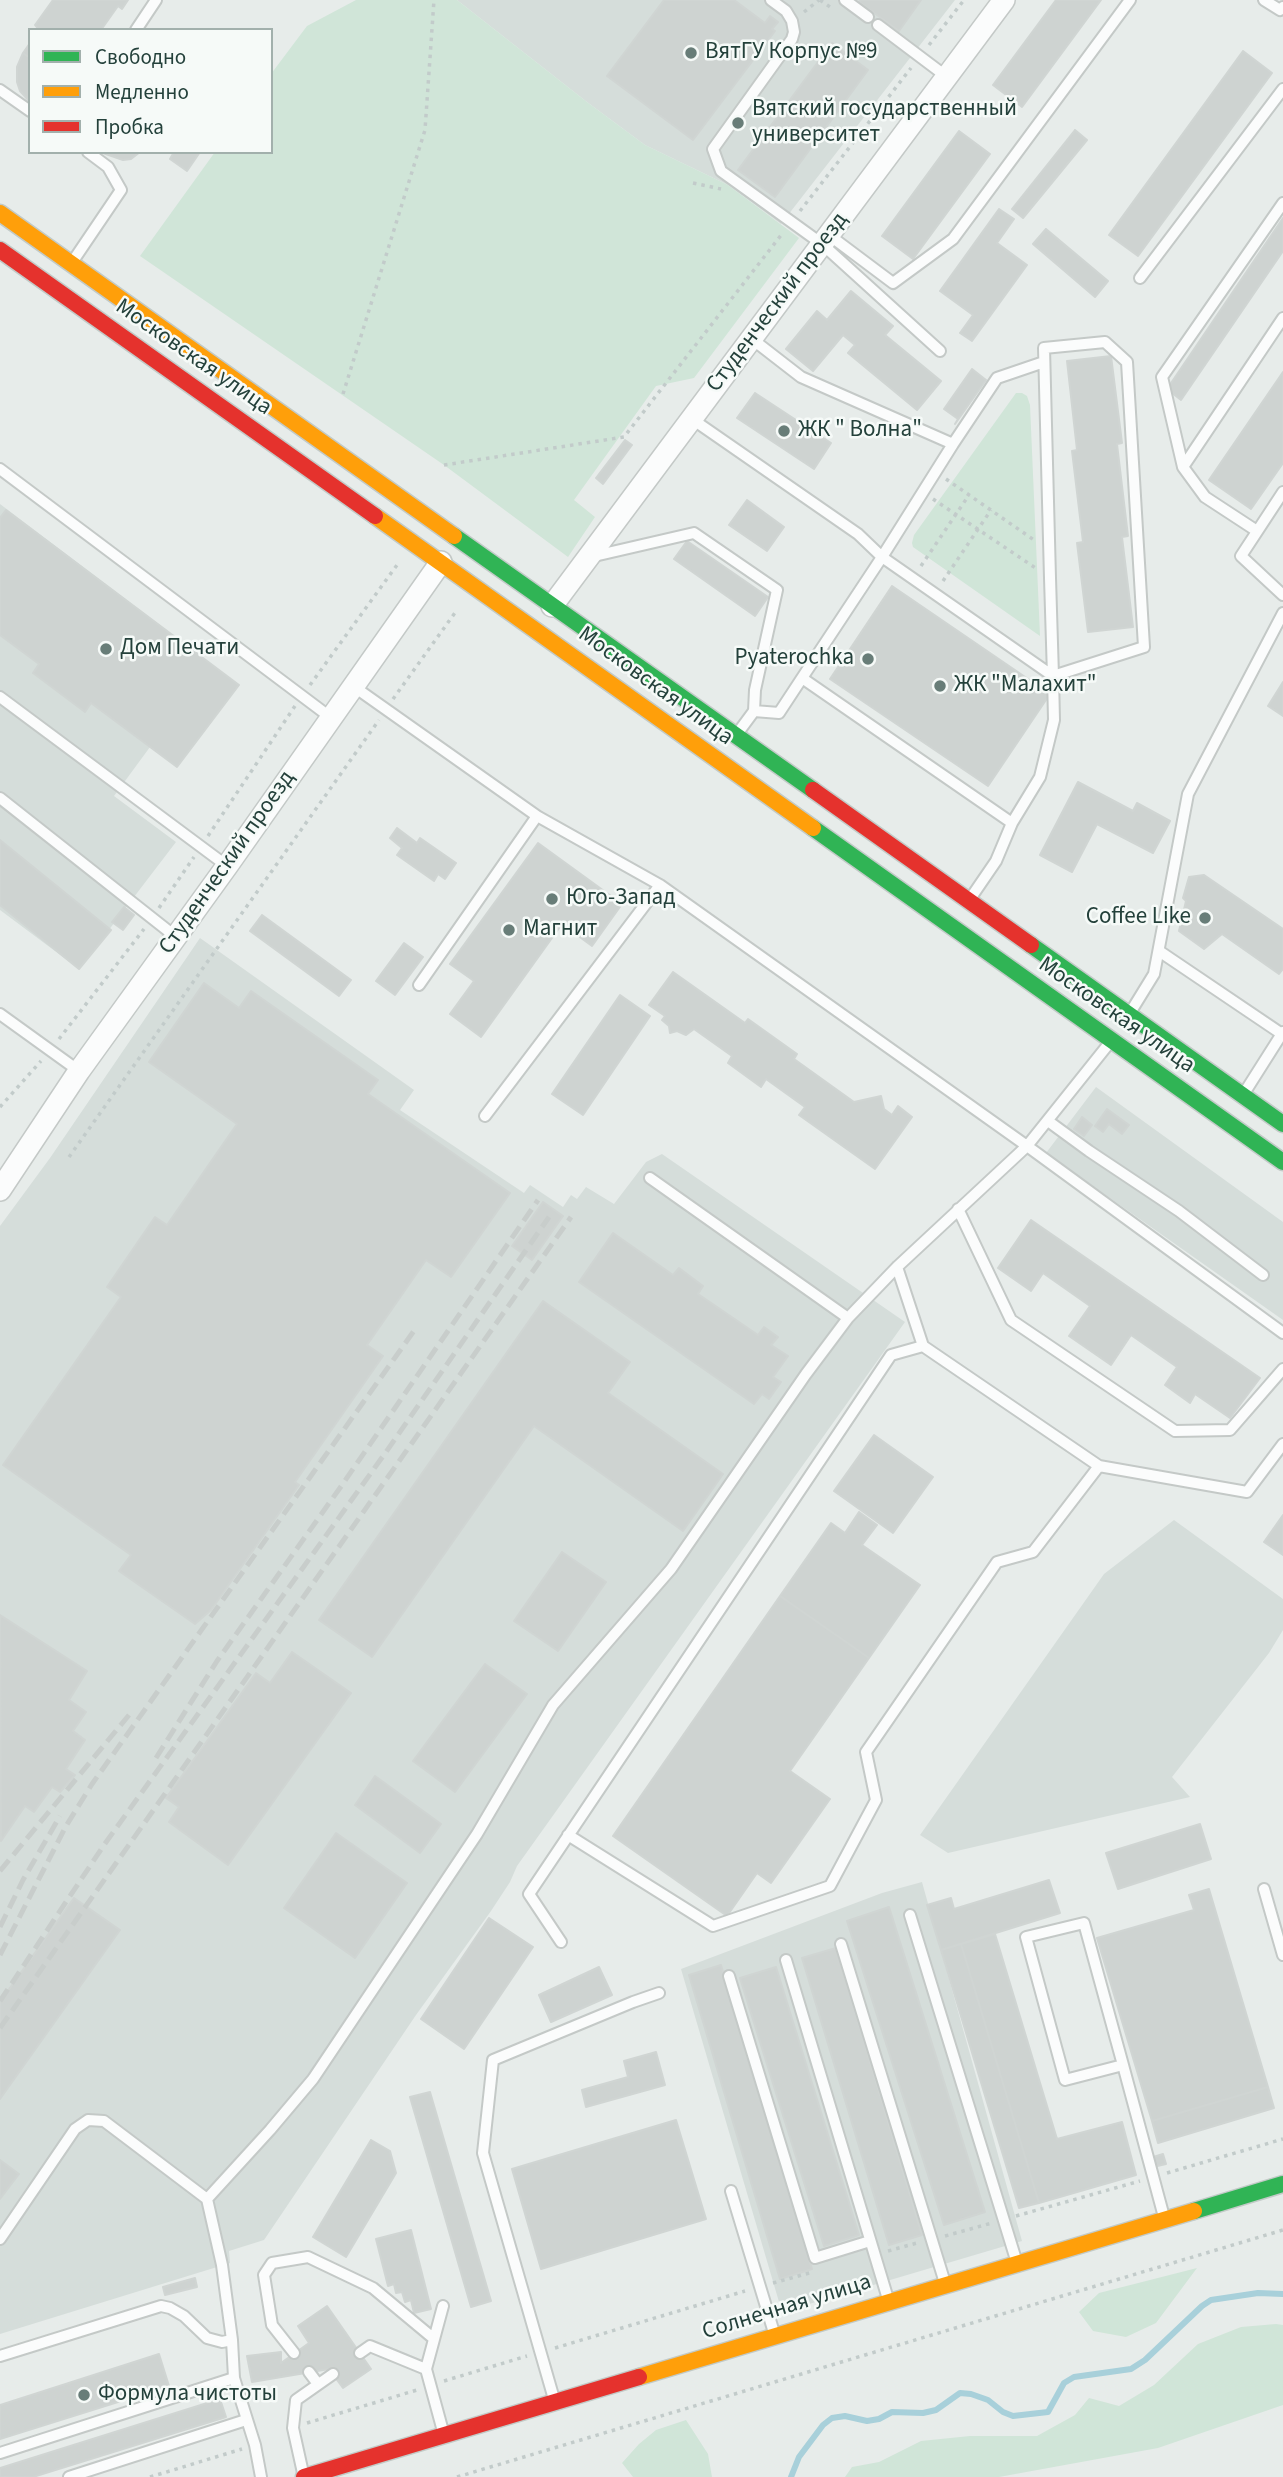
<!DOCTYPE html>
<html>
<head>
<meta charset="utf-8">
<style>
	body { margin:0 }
	#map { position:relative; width:1283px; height:2477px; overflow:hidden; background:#e7ecea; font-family:"Source Sans 3",sans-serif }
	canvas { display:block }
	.legend { position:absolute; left:28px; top:28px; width:245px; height:126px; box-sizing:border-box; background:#f6faf8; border:2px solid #a2b0ac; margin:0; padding:9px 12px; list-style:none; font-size:21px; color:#24413b }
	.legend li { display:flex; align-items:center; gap:14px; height:35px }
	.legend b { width:35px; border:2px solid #a2b0ac }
</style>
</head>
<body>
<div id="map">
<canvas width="1283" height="2477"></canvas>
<ul class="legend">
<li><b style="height:9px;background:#30b455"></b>Свободно</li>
<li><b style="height:9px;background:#ff9f0a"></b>Медленно</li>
<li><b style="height:9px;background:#e5322d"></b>Пробка</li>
</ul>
</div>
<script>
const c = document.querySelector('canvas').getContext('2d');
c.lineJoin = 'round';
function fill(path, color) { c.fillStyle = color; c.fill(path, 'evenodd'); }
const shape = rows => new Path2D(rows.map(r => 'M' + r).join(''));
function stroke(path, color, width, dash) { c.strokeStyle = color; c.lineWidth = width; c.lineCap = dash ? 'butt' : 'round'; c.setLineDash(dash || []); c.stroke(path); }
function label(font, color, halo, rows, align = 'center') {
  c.font = font + ' "Source Sans 3",sans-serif'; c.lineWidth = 5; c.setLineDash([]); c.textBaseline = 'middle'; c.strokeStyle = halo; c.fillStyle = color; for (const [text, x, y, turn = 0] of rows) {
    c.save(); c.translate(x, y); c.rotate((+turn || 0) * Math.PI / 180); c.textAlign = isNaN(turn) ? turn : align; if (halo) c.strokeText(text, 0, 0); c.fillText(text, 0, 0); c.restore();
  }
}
fill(shape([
	[457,0,955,0,781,224,728,185,645,145,587,102],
	[0,504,239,685,177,767,150,747,114,796,176,842,79,969,0,910],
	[200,938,414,1090,400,1110,524,1193,530,1185,563,1207,571,1195,577,1199,586,1187,614,1204,646,1162,662,1154,905,1322,517,1866,510,1882,491,1911,416,2015,264,2240,229,2251,230,2263,0,2334,0,1226,50,1158],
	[1096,1087,1283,1222,1283,1320,1046,1153],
	[1174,1520,1283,1599,1283,1630,1269,1653,1172,1777,1190,1797,948,1853,920,1835,1104,1574],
	[922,1882,1022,2241,782,2312,681,1969,882,1893]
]), '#d5ddda');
fill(shape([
	[356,0,457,0,587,102,645,145,728,185,799,238,694,378,656,386,574,500,595,517,568,557,444,465,140,256,215,152,271,152,271,74,307,26],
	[1016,393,1022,393,1027,396,1030,405,1040,636,913,547,912,543,914,535],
	[1197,2268,1156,2323,1126,2337,1093,2331,1079,2312,1099,2293],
	[1276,2324,1283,2325,1283,2405,1158,2448,999,2477,845,2477,852,2467,879,2462,921,2441,970,2436,1037,2436,1075,2415,1089,2398,1119,2406,1154,2385,1198,2344,1241,2327],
	[686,2420,708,2454,712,2477,633,2477,622,2463,639,2444,656,2430]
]), '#d0e5d8');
stroke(shape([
	[791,2477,799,2457,823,2425,832,2418,845,2416,867,2421,879,2419,892,2412,923,2413,936,2410,960,2393,971,2394,988,2400,1003,2412,1013,2416,1048,2412,1064,2383,1074,2377,1131,2369,1145,2360,1202,2306,1211,2300,1258,2293,1283,2294]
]), '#a8d0da', 6);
const building = shape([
	[53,0,128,0,122,9,118,6,101,30,39,30,35,25,53,0],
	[664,0,734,0,765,23,770,16,778,22,772,29,775,31,693,140,607,76,664,0],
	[861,0,921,0,899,31,859,2,861,0],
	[1056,0,1101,0,1022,107,993,85,1056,0],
	[30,43,30,58,23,53,30,43],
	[832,43,868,70,775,197,738,170,832,43],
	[1243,51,1272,73,1138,256,1109,235,1243,51],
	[23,53,30,58,30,102,20,91,17,82,17,67,23,53],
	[1075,130,1087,140,1023,218,1012,209,1075,130],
	[959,131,990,154,913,259,882,236,959,131],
	[100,152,140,152,131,159,123,160,100,152],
	[174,152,200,152,187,171,170,159,174,152],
	[999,209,1014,219,997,243,1027,265,972,341,960,333,973,315,940,291,999,209],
	[1283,218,1283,251,1181,400,1167,389,1283,218],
	[1046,229,1108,281,1095,297,1033,244,1046,229],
	[851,291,893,326,885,335,941,381,917,410,848,353,855,345,843,335,813,371,786,349,817,311,827,320,851,291],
	[1111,356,1122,443,1117,444,1128,536,1122,537,1133,627,1088,632,1077,543,1083,542,1072,451,1077,450,1067,361,1111,356],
	[972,369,986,380,955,424,958,419,944,409,972,369],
	[1283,372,1283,463,1251,509,1209,480,1283,372],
	[755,393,831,443,814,469,737,418,755,393],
	[625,440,632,445,603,484,596,478,625,440],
	[747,500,784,527,767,551,729,525,747,500],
	[6,510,239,685,177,767,91,703,85,712,33,673,39,664,0,635,0,518,6,510],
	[687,541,768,597,755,616,674,559,687,541],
	[892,586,1050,694,988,786,830,679,892,586],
	[1283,682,1283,716,1268,706,1283,682],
	[1078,782,1133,811,1137,803,1170,821,1153,853,1097,824,1072,872,1040,855,1078,782],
	[397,828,417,843,420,838,456,863,445,879,438,874,434,881,397,855,402,848,390,838,397,828],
	[0,840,111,930,79,969,0,905,0,840],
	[538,843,622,904,592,946,562,924,481,1037,450,1014,474,981,450,964,538,843],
	[1204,875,1283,929,1283,969,1279,974,1222,934,1204,949,1179,931,1186,901,1183,898,1189,877,1204,875],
	[124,907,134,915,123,930,112,922,124,907],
	[262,915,351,980,339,996,250,931,262,915],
	[404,943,423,957,395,995,376,981,404,943],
	[673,972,745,1023,748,1019,797,1054,794,1059,854,1102,881,1096,884,1109,892,1115,898,1106,912,1117,875,1169,799,1115,805,1107,766,1079,761,1087,728,1063,732,1056,694,1029,686,1035,677,1031,670,1033,669,1026,662,1020,665,1016,649,1005,673,972],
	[204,983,239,1008,251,991,378,1080,368,1094,510,1193,451,1277,426,1260,367,1345,383,1356,295,1482,299,1485,211,1610,195,1624,119,1571,131,1555,3,1465,121,1297,107,1287,155,1217,167,1225,237,1124,149,1062,204,983],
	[620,995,650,1016,583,1115,552,1094,620,995],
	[1107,1109,1129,1125,1122,1134,1109,1124,1103,1132,1095,1126,1107,1109],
	[1082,1117,1092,1125,1084,1136,1074,1129,1082,1117],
	[543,1202,563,1216,532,1260,512,1246,543,1202],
	[1031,1220,1260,1378,1230,1418,1195,1394,1190,1403,1165,1385,1177,1367,1131,1335,1111,1365,1069,1336,1090,1306,1043,1273,1031,1291,998,1268,1031,1220],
	[613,1233,673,1275,679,1268,703,1286,698,1294,758,1335,764,1327,778,1337,771,1345,788,1356,773,1377,781,1382,769,1399,762,1394,754,1404,579,1282,613,1233],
	[543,1301,630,1362,608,1393,723,1474,683,1531,534,1426,372,1657,319,1620,543,1301],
	[874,1435,933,1477,893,1533,834,1491,874,1435],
	[859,1512,877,1525,862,1545,920,1585,869,1658,780,1596,831,1523,845,1533,859,1512],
	[1283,1515,1283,1555,1264,1542,1283,1515],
	[562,1552,606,1582,558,1651,514,1621,562,1552],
	[780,1596,869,1658,790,1771,830,1799,771,1883,757,1873,727,1916,613,1836,780,1596],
	[0,1615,87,1671,69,1700,86,1712,73,1731,85,1740,66,1769,75,1775,60,1792,52,1787,34,1812,25,1806,1,1841,0,1615],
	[292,1652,351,1693,228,1865,169,1822,179,1807,166,1798,256,1673,270,1683,292,1652],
	[485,1664,527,1694,455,1792,413,1761,485,1664],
	[375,1776,441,1824,420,1853,355,1805,375,1776],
	[1200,1824,1211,1859,1118,1889,1106,1853,1200,1824],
	[336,1833,407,1883,355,1958,284,1908,336,1833],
	[1049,1880,1060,1913,941,1950,927,1905,951,1898,954,1909,1049,1880],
	[1209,1889,1268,2087,1152,2121,1097,1938,1194,1910,1189,1895,1209,1889],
	[74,1898,120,1930,0,2099,0,2002,74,1898],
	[889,1907,985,2212,944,2225,847,1921,889,1907],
	[489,1918,533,1947,464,2049,421,2019,489,1918],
	[995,1934,1057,2139,1122,2122,1136,2175,1039,2203,961,1944,995,1934],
	[961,1944,1039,2203,1019,2208,941,1950,961,1944],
	[836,1948,922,2235,889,2245,802,1958,836,1948],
	[721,1965,812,2269,780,2279,689,1975,721,1965],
	[599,1967,612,1995,551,2022,539,1995,599,1967],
	[776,1967,859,2235,824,2246,740,1978,776,1967],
	[656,2052,665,2085,586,2107,582,2090,628,2077,624,2061,656,2052],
	[1268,2087,1274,2108,1158,2143,1152,2121,1268,2087],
	[430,2092,491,2301,471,2307,410,2097,430,2092],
	[676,2120,706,2219,541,2269,512,2169,676,2120],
	[371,2140,390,2151,396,2173,346,2257,313,2237,371,2140],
	[1163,2154,1166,2164,1153,2167,1150,2158,1163,2154],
	[0,2160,19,2174,0,2199,0,2160],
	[411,2230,431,2309,414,2313,411,2300,405,2302,402,2292,396,2293,394,2284,388,2286,376,2239,411,2230],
	[195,2278,197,2287,165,2295,163,2287,195,2278],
	[327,2306,371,2369,343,2388,329,2369,252,2382,247,2356,281,2352,281,2363,309,2343,298,2326,327,2306],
	[159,2354,169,2386,0,2439,0,2405,159,2354],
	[220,2399,226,2417,33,2477,0,2477,0,2468,220,2399]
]);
fill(building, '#ced3d1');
stroke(building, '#d0d5d3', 2);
const lane = shape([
	[771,0,786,11,792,21,794,32,792,39,713,149,721,171,822,244,940,351],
	[845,0,868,17],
	[1264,0,1280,10,1283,7],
	[878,25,947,77],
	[136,30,156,0],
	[0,90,30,111],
	[829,235,893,283,953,239,1130,0],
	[73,261,121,190,108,167,88,152],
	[1140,278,1283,89],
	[752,339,801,377,953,444,997,378,1044,362],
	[692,419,858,534,882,557,802,678,1012,823,1040,777,1054,720,1053,676,1050,578,1044,348,1105,342,1127,362,1144,647,1053,676,882,557,953,444],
	[1183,467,1162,377,1283,203],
	[0,469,330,717],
	[1283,492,1241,556,1283,595],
	[1257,531,1205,497,1183,467,1283,318],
	[590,557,694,533,777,590,755,690,754,711,737,734],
	[353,686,537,816,419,985],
	[0,697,227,866],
	[754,711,779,713,802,678],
	[0,798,176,937],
	[537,816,660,885,1027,1146,1283,1333],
	[970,899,996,861,1012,823],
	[1159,951,1282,1034],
	[1130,1013,1154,974,1188,794,1283,613],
	[0,1014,79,1071],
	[1243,1095,1283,1032],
	[485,1116,660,885],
	[1048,1121,1089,1151,1179,1211,1263,1275],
	[650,1178,848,1318],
	[958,1209,1011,1320,1175,1431,1230,1430,1283,1369],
	[1099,1466,1247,1492,1283,1444],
	[568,1835,713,1926,830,1886,876,1800,866,1752,997,1562,1033,1552,1099,1466,923,1346,897,1267],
	[1264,1889,1283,1955],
	[910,1915,1017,2263],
	[561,1942,529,1894,891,1355,923,1346],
	[841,1944,945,2283],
	[786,1960,888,2299],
	[729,1976,815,2258,870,2241],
	[1123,2065,1084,1923,1026,1937,1065,2080,1123,2065,1164,2217],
	[731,2191,775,2336],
	[0,2239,75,2129,88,2120,104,2121,207,2199],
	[443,2306,426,2369,444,2435],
	[294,2353,272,2325,264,2275,272,2263,308,2257,373,2288,433,2338],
	[360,2353,370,2346,426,2369],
	[0,2356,161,2306,170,2308,184,2316,207,2338,222,2342,232,2340],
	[309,2372,318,2384],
	[554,2399,483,2153,493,2060,633,2002,659,1993],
	[0,2453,234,2378],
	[303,2473,293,2428,296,2400,333,2374],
	[69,2477,246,2420],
	[261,2477,255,2445,234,2378,232,2340,222,2265,207,2199,270,2130,313,2079,477,1834,553,1705,671,1569,806,1374,848,1318,897,1267,1027,1146,1111,1041]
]);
const street = shape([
	[552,606,1004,0],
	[0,1190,79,1071,227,866,441,562]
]);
const fast = shape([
	[454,536,813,790],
	[813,828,1283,1162],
	[1031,945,1283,1124],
	[1194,2211,1283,2184]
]);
const slow = shape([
	[0,213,454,536],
	[375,516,813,828],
	[639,2377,1194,2211]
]);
const jam = shape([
	[0,250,375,516],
	[813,790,1031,945],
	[304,2477,639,2377]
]);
stroke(lane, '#c4c9c7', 14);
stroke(street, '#c4c9c7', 24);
stroke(fast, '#c2cac7', 19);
stroke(slow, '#c2cac7', 19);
stroke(jam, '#c2cac7', 19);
stroke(shape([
	[820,0,833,9],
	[804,12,819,0],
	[929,45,964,0],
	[693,183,721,189],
	[800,211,911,68],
	[343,394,425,130,434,0],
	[444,465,624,437,782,234],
	[946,479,1034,540],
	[933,499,1037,569],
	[921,566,969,495],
	[943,581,991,510],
	[310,685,397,565],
	[393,699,457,610],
	[208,836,295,706],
	[159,908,194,857],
	[59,1039,144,929],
	[0,1107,41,1061],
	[69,1157,379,720],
	[1167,2173,1283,2139],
	[1016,2216,1140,2181],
	[945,2236,992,2223],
	[888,2251,917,2243],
	[773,2283,813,2272],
	[555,2348,745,2291],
	[444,2381,527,2356],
	[307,2423,417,2390],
	[150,2477,242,2449],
	[457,2477,1283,2230]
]), '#c2cbca', 3.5, [3.5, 5]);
stroke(lane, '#fbfcfc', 10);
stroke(street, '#fbfcfc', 21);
stroke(fast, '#30b455', 16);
stroke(slow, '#ff9f0a', 16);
stroke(jam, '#e5322d', 16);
stroke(shape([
	[156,1758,217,1661,342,1485,538,1200],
	[0,1871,129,1715],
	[0,1927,23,1880,60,1816],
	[0,1955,66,1826,92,1784,416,1328],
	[0,2001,104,1845,386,1452,549,1217],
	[0,2028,571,1217]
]), '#c8cdcb', 5, [14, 7]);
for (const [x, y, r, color] of [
	[691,53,7,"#687d78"],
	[738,123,7,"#687d78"],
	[784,431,7,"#687d78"],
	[106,649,7,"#687d78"],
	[868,659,7,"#687d78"],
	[940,686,7,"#687d78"],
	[552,899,7,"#687d78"],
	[1205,918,7,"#687d78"],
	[509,930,7,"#687d78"],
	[84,2395,7,"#687d78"]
]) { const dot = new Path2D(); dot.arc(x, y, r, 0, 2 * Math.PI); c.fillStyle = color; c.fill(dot); stroke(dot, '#f6faf8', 2.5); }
label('23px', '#24413b', '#f6faf8', [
	["ВятГУ Корпус №9",705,53],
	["Вятский государственный",752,110],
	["университет",752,136],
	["ЖК \" Волна\"",798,431],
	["Дом Печати",120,649],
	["Pyaterochka",854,659,"right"],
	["ЖК \"Малахит\"",954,686],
	["Юго-Запад",566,899],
	["Coffee Like",1191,918,"right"],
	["Магнит",523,930],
	["Формула чистоты",98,2395]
], 'left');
label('23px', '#24413b', '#f6faf8', [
	["Студенческий проезд",778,303,-53],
	["Московская улица",193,358,35],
	["Московская улица",655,687,36],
	["Студенческий проезд",228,863,-55],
	["Московская улица",1116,1016,35],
	["Солнечная улица",787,2308,-17]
]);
</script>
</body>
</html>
